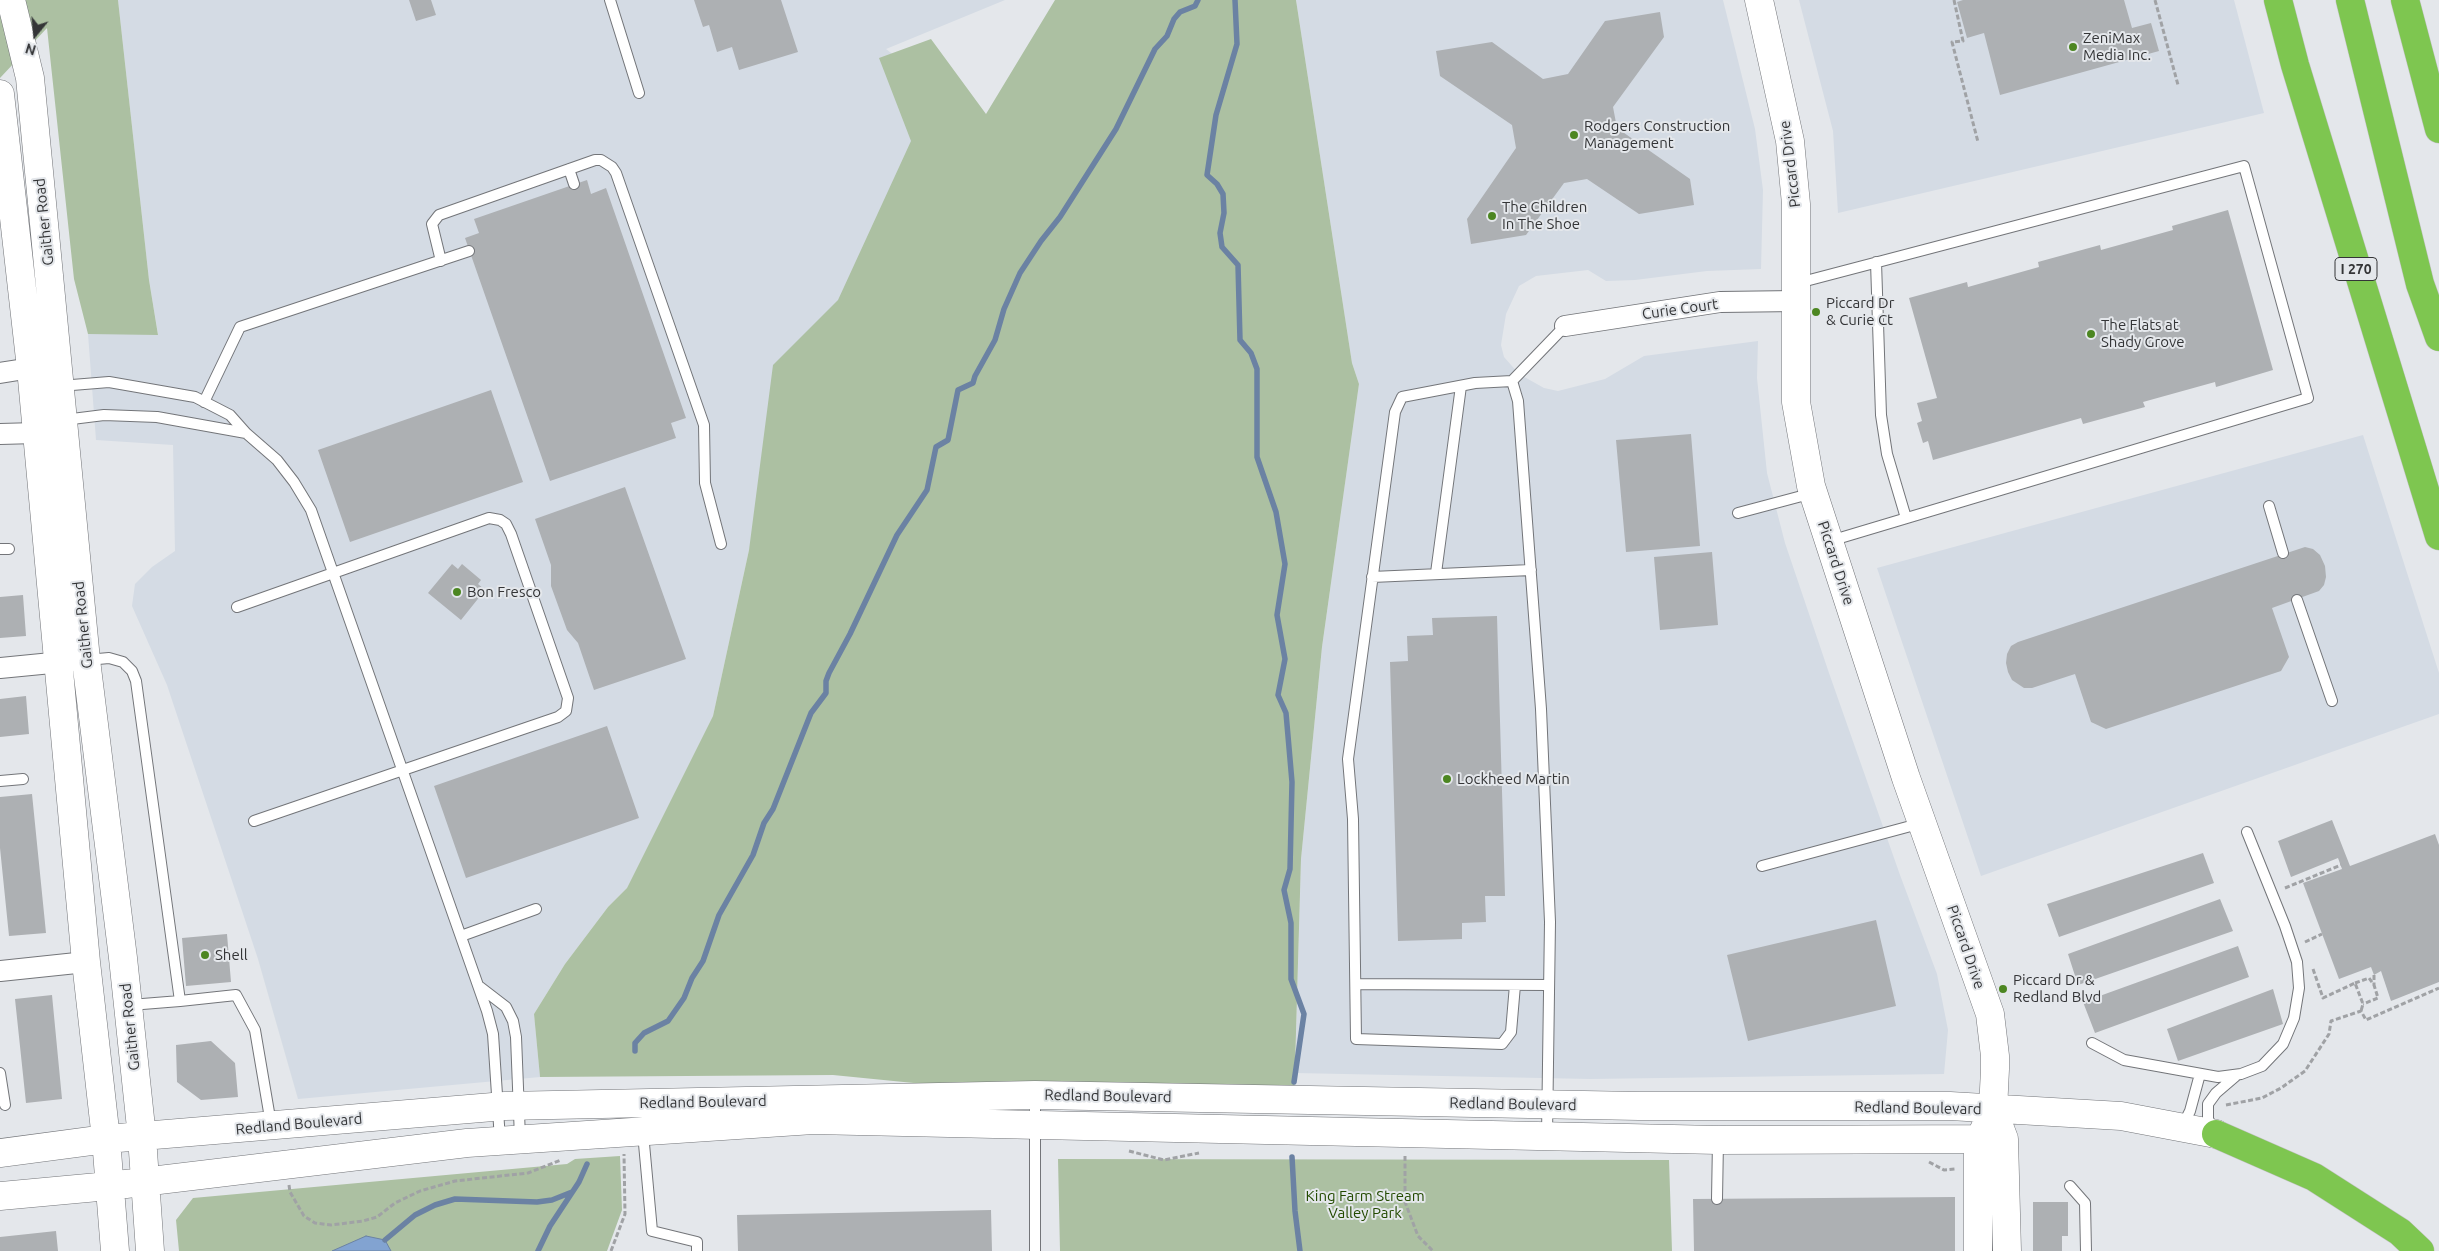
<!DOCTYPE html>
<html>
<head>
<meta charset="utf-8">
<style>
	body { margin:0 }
	#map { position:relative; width:2439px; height:1251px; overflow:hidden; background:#e4e7eb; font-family:Ubuntu,sans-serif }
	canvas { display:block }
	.north { position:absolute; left:10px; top:10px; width:50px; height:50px; -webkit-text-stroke:4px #e4e7eb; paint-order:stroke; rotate:197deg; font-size:14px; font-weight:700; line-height:20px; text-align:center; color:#343537 }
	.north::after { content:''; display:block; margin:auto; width:18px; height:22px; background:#343537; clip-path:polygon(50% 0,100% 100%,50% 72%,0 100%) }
</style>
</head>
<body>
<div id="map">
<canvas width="2439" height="1251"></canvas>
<div class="north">N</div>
</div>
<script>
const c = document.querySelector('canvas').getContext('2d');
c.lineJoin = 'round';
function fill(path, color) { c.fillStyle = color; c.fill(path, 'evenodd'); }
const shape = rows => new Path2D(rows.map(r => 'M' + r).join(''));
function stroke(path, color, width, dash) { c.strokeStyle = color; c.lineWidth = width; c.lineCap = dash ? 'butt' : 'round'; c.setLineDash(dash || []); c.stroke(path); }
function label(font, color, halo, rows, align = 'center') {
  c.font = font + ' Ubuntu,sans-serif'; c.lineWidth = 4; c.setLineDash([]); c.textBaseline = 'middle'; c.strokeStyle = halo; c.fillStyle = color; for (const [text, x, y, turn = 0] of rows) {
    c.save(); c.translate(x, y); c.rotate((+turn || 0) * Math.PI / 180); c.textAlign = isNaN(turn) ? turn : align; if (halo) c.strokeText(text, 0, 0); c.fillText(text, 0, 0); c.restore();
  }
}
fill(shape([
	[118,0,1005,0,886,49,913,70,948,158,799,394,749,550,713,716,627,888,608,907,565,964,534,1014,540,1077,298,1099,258,959,167,685,132,606,135,584,152,567,175,551,173,445,96,440,88,334,158,334,149,280],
	[1296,0,1723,0,1755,129,1763,190,1761,269,1707,271,1635,280,1606,281,1588,270,1536,276,1519,286,1506,314,1501,345,1504,357,1519,374,1544,388,1558,391,1605,379,1644,356,1758,341,1757,378,1767,473,1785,543,1829,673,1900,875,1937,974,1948,1030,1944,1074,1590,1079,1295,1073,1301,859,1322,647,1359,384,1352,363],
	[1799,0,2234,0,2264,113,1838,213,1833,131],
	[2363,435,2439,673,2439,714,1981,876,1877,568]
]), '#d4dbe4');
fill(shape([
	[0,0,118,0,149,280,158,335,88,334,74,279,47,28,0,78],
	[1055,0,1296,0,1352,363,1359,384,1322,647,1301,859,1294,1102,1035,1095,833,1075,540,1077,534,1014,565,964,608,907,627,888,713,716,749,550,773,365,838,300,911,141,879,58,931,39,986,114],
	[620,1156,622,1210,607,1251,179,1251,176,1220,193,1198,567,1164,575,1159],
	[1058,1159,1669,1160,1672,1251,1060,1251]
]), '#acc0a2');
const water = shape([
	[366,1236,385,1240,391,1251,332,1251,366,1236]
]);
fill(water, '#82a3d1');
stroke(water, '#6b82a3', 1);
stroke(shape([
	[1235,0,1237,44,1216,115,1207,175,1217,184,1223,194,1224,213,1220,233,1222,247,1238,265,1240,340,1251,353,1257,369,1257,457,1276,512,1285,564,1277,615,1285,659,1278,695,1286,713,1292,782,1290,869,1284,890,1291,923,1291,979,1304,1014,1294,1082],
	[635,1051,635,1043,644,1033,668,1021,684,998,692,978,703,961,719,915,753,855,764,823,773,809,811,713,826,693,826,681,829,673,850,634,897,535,927,490,936,447,948,440,958,390,973,383,975,376,995,340,1004,309,1020,273,1041,241,1060,217,1116,129,1155,49,1167,36,1174,19,1180,12,1195,6,1198,0],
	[1292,1157,1295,1211,1300,1251],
	[385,1240,415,1215,435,1205,455,1199,537,1202,552,1200,572,1192],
	[538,1251,550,1226,579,1182,587,1164]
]), '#6b82a3', 5.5);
fill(shape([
	[409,0,431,0,436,15,416,21],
	[694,0,781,0,798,52,739,70,732,47,717,52,709,25,703,27],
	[1963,0,2124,0,2132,28,2151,23,2159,51,2000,95,1984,33,1967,38,1957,2],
	[1660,12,1664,37,1613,107,1617,128,1690,179,1694,205,1639,214,1587,179,1564,183,1526,235,1471,244,1467,219,1516,148,1512,125,1440,76,1436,51,1492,42,1543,79,1568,74,1605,21],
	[587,180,591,194,606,188,686,418,671,423,676,438,550,481,465,238,479,233,474,219],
	[2228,210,2273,370,2216,387,2215,382,2143,402,2145,407,2083,424,2081,418,1933,460,1928,441,1923,443,1917,423,1922,421,1917,403,1937,398,1909,298,1967,282,1968,287,2039,267,2038,262,2100,245,2101,250,2173,230,2172,226],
	[491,390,523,482,350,542,318,450],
	[1691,434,1700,546,1626,552,1616,440],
	[625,487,686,659,594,690,578,643,567,630,551,586,551,565,535,519],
	[2305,547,2313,549,2320,555,2325,566,2326,577,2324,585,2319,591,2272,608,2289,657,2281,671,2106,729,2091,722,2075,674,2032,688,2024,688,2012,680,2008,672,2006,663,2007,654,2011,646,2018,642],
	[1712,552,1718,625,1660,630,1654,557],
	[452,564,458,569,462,564,481,580,478,584,485,590,461,620,428,593],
	[23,595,26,636,0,638,0,597],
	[1497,616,1505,896,1485,896,1486,922,1462,923,1462,939,1398,941,1390,662,1408,661,1407,636,1433,635,1432,618],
	[26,696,29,734,0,737,0,699],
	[607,726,639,818,466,878,434,786],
	[32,794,46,933,9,936,0,848,0,797],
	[2332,820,2350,866,2435,834,2439,845,2439,982,2391,1001,2381,971,2374,975,2371,967,2339,979,2303,883,2342,869,2338,858,2291,877,2278,841],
	[2203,853,2214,883,2059,937,2047,904],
	[2220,899,2233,931,2078,985,2068,954],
	[1876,920,1896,1006,1748,1041,1727,955],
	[227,934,231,982,186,986,182,938],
	[2238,946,2249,977,2095,1033,2083,1002],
	[2273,989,2283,1024,2178,1061,2167,1029],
	[52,995,62,1099,26,1103,15,999],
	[211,1041,235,1063,238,1097,201,1100,177,1082,176,1045],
	[1955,1197,1955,1251,1694,1251,1693,1199],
	[2033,1202,2068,1202,2068,1236,2062,1236,2062,1251,2033,1251],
	[991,1210,992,1251,738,1251,737,1215],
	[56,1231,58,1251,0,1251,0,1237]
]), '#adb0b3');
const lane = shape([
	[610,0,639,93],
	[569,169,574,184],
	[441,261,432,224,439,215,595,160,601,160,612,167,616,173,704,425,705,483,721,544],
	[1876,262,1881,415,1887,454,1906,518],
	[1798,283,2244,166,2308,398,1830,541],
	[1512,381,1565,326],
	[60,386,109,382,195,397,230,415,246,433,277,460,294,482,311,510,487,1011,493,1034,500,1140],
	[204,402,240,327,469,251],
	[64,420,104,415,157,417,246,433],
	[2269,506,2283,553],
	[1738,513,1813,493],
	[0,549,9,549],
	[1436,573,1461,386],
	[1372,577,1531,570],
	[2297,600,2332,701],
	[237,607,489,518,500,520,506,524,511,534,568,698,566,711,558,717,254,821],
	[87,660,109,658,123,662,132,671,136,681,180,1001,130,1005],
	[0,781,23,779],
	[1762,866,1922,823],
	[461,936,536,909],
	[1356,984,1549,985],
	[1515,985,1511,1032,1502,1044,1356,1039,1353,819,1348,759,1395,412,1402,397,1475,383,1512,381,1518,401,1541,709,1550,922,1547,1135],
	[480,987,506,1007,513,1021,516,1037,520,1138],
	[180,1001,236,995,255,1030,271,1124],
	[2092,1043,2124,1060,2218,1077,2241,1074,2262,1066,2283,1044,2294,1018,2299,988,2297,962,2285,926,2247,832],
	[0,1073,5,1105],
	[1035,1097,1035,1251],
	[2182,1127,2190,1111,2200,1074],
	[2213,1129,2208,1119,2208,1104,2216,1093,2237,1075],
	[643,1133,652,1231,697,1242,697,1251],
	[2070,1186,2085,1203,2086,1251],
	[1717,1199,1718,1141]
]);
const street = shape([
	[1565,326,1720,302,1796,301],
	[0,373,31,368,42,374],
	[0,434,36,433,49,427],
	[0,668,72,661],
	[0,971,86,962]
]);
const secondary = shape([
	[11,0,30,78,86,660,123,958,142,1137,150,1251],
	[1759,0,1790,141,1796,204,1796,402,1811,486,1906,778,1990,1014,1995,1056,1995,1069,1993,1110,1979,1141,1978,1152,1978,1251],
	[0,94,31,368,86,962,106,1139,115,1251],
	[1998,1123,2004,1139,2007,1251],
	[0,1153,106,1139,505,1106,1035,1095,1639,1106,1950,1106,2121,1116,2216,1134],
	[0,1196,109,1186,467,1143,813,1120,1718,1140,2004,1139]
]);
const highway = shape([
	[2278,0,2295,65,2439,536],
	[2350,0,2420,284,2439,337],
	[2405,0,2439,129],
	[2216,1134,2314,1177,2400,1232,2420,1251]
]);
stroke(lane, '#737579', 12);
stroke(street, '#737579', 22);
stroke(secondary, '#737579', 29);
stroke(highway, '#c2c2c3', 29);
stroke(shape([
	[1954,0,1963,41,1952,42,1978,142],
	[2155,0,2178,85],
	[2285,888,2341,865],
	[2305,942,2322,934],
	[2313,969,2323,998,2355,983,2363,1004,2361,1011],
	[2374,975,2374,985],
	[2355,983,2369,978,2374,985,2378,998,2363,1004],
	[2226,1105,2262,1098,2281,1088,2305,1071,2329,1034,2331,1021,2361,1011,2366,1020,2439,988],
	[1129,1151,1164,1160,1199,1153],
	[1405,1156,1405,1202,1418,1236,1433,1251],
	[1929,1162,1944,1170,1955,1169],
	[289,1185,290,1192,304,1216,315,1223,331,1225,363,1221,377,1217,395,1203,420,1191,455,1181,528,1173,561,1160],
	[611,1251,625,1214,624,1154]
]), '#a0a2a5', 3, [5, 2.5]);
stroke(lane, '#fff', 10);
stroke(street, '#fff', 20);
stroke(secondary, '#fff', 28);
stroke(highway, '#7ec650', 28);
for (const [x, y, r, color] of [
	[2073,47,5,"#4c8621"],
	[1574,135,5,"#4c8621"],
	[1492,216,5,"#4c8621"],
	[1816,312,5,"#4c8621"],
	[2091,334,5,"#4c8621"],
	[457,592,5,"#4c8621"],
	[1447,779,5,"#4c8621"],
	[205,955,5,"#4c8621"],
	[2003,989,5,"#4c8621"]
]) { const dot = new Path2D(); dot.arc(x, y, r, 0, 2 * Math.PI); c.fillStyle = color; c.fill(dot); stroke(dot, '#e4e7eb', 2); }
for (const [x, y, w] of [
	[2356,269,42]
]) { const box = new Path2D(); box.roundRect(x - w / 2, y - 11.5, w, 23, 4); c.fillStyle = '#e4e7eb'; c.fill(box); stroke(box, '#343537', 1); }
label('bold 14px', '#343537', null, [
	["I 270",2356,269]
]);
label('15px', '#343537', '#e4e7eb', [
	["ZeniMax",2083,38],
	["Media Inc.",2083,55],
	["Rodgers Construction",1584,126],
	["Management",1584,143],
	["The Children",1502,207],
	["In The Shoe",1502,224],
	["Piccard Dr",1826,303],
	["& Curie Ct",1826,320],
	["The Flats at",2101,325],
	["Shady Grove",2101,342],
	["Bon Fresco",467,592],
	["Lockheed Martin",1457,779],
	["Shell",215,955],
	["Piccard Dr &",2013,980],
	["Redland Blvd",2013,997]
], 'left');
label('15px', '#343537', '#e4e7eb', [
	["Piccard Drive",1790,164,-97],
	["Gaither Road",44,222,-96],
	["Curie Court",1680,309,-8],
	["Piccard Drive",1836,563,72],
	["Gaither Road",83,625,-96],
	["Piccard Drive",1966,947,71],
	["Gaither Road",130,1027,-96],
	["Redland Boulevard",1108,1096,1],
	["Redland Boulevard",703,1102,-1],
	["Redland Boulevard",1513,1104,1],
	["Redland Boulevard",1918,1108,1],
	["Redland Boulevard",299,1124,-5]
]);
label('15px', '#234a00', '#e4e7eb', [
	["King Farm Stream",1365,1196],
	["Valley Park",1365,1213]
]);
</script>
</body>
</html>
